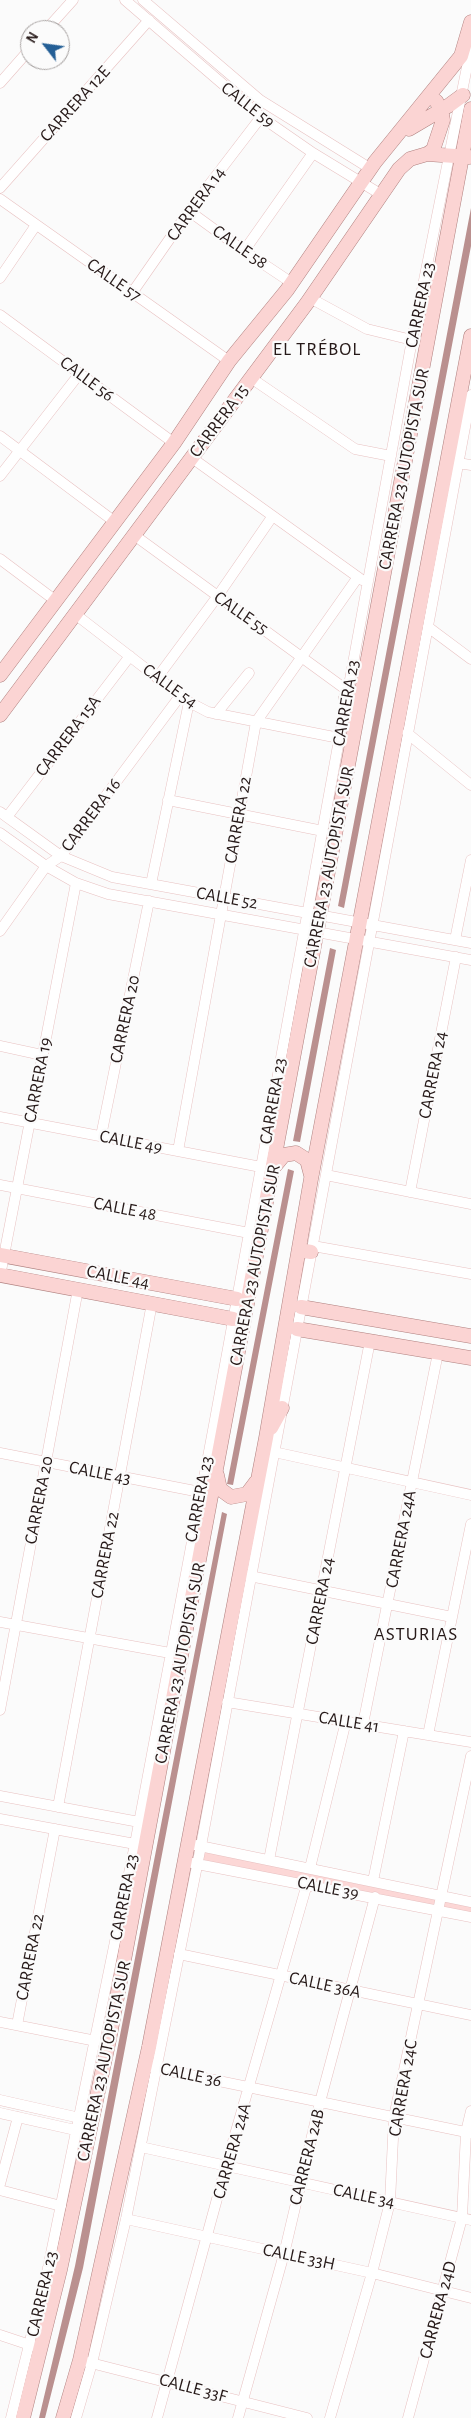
<!DOCTYPE html>
<html>
<head>
<meta charset="utf-8">
<style>
	body { margin:0 }
	#map { position:relative; width:471px; height:2418px; overflow:hidden; background:#fbfbfb; font-family:"Alegreya Sans",sans-serif }
	canvas { display:block }
	.north { position:absolute; left:20px; top:20px; width:50px; height:50px; box-sizing:border-box; background:#fbfbfb; border:1px solid #a6a1a0; border-radius:50%; rotate:300deg; font-size:14px; font-weight:700; line-height:20px; text-align:center; color:#261918 }
	.north::after { content:''; display:block; margin:auto; width:18px; height:22px; background:#245f96; clip-path:polygon(50% 0,100% 100%,50% 72%,0 100%) }
</style>
</head>
<body>
<div id="map">
<canvas width="471" height="2418"></canvas>
<div class="north">N</div>
</div>
<script>
const c = document.querySelector('canvas').getContext('2d');
c.lineJoin = 'round';
function fill(path, color) { c.fillStyle = color; c.fill(path, 'evenodd'); }
const shape = rows => new Path2D(rows.map(r => 'M' + r).join(''));
function stroke(path, color, width, dash) { c.strokeStyle = color; c.lineWidth = width; c.lineCap = dash ? 'butt' : 'round'; c.setLineDash(dash || []); c.stroke(path); }
function label(font, color, halo, rows, align = 'center') {
  c.font = font + ' "Alegreya Sans",sans-serif'; c.lineWidth = 4.5; c.setLineDash([]); c.textBaseline = 'middle'; c.strokeStyle = halo; c.fillStyle = color; for (const [text, x, y, turn = 0] of rows) {
    c.save(); c.translate(x, y); c.rotate((+turn || 0) * Math.PI / 180); c.textAlign = isNaN(turn) ? turn : align; if (halo) c.strokeText(text, 0, 0); c.fillText(text, 0, 0); c.restore();
  }
}
fill(shape([
	[201,1846,471,1902,471,1917,197,1863]
]), '#fcd7d6');
fill(shape([
	[471,208,471,246,344,908,338,906],
	[330,948,336,950,300,1142,293,1141],
	[288,1169,294,1171,233,1485,227,1484],
	[222,1512,227,1514,83,2268,45,2418,39,2418,75,2266]
]), '#ba908f');
const minor = shape([
	[125,0,261,117,313,153,382,195],
	[143,0,260,100,371,169],
	[46,30,73,0],
	[0,83,30,49],
	[0,188,149,20],
	[0,199,229,361],
	[189,211,244,251,292,283],
	[244,251,313,153],
	[0,278,36,225],
	[132,293,189,211,261,117],
	[310,298,367,329,412,340],
	[0,315,174,443],
	[251,378,355,449,391,456],
	[0,436,115,522],
	[192,458,362,580],
	[458,463,471,465],
	[0,476,80,373],
	[134,535,348,691],
	[0,559,56,601],
	[75,614,189,702,208,712,339,738],
	[428,627,471,659],
	[157,678,217,597,272,517],
	[216,714,249,673],
	[407,733,471,785],
	[168,800,323,831],
	[0,812,61,856,112,877,471,943],
	[7,817,130,656],
	[0,833,46,866,76,883,108,894,471,960],
	[151,884,189,702],
	[0,931,46,866,61,856,180,696],
	[455,940,471,860],
	[0,1046,42,1055],
	[0,1117,261,1167],
	[101,1136,149,901],
	[178,1151,256,722,358,577],
	[326,1175,471,1204],
	[0,1185,249,1233],
	[410,1192,456,957],
	[313,1246,471,1274],
	[0,1276,76,883],
	[274,1452,471,1495],
	[0,1453,200,1492],
	[245,1575,452,1617],
	[0,1622,170,1653],
	[227,1702,471,1742],
	[0,1710,78,1289],
	[363,1724,438,1353],
	[428,1735,471,1524],
	[0,1796,139,1822],
	[58,1807,152,1303],
	[0,1819,135,1844],
	[195,1845,471,1902],
	[269,1860,370,1341],
	[192,1863,471,1917],
	[310,1868,346,1721],
	[373,1881,404,1731],
	[179,1954,471,2015],
	[0,2022,96,2041],
	[17,2025,55,1829],
	[151,2067,471,2133],
	[0,2100,80,2118],
	[0,2113,84,2132],
	[141,2147,471,2220],
	[0,2184,18,2117],
	[0,2190,61,2206],
	[126,2219,372,2273,471,2298],
	[0,2335,36,2347],
	[87,2362,307,2418],
	[11,2418,48,2268,135,1844,214,1425,412,340,471,47],
	[76,2418,92,2363,126,2219,201,1846,471,395],
	[157,2418,226,2166,307,1884],
	[238,2418,284,2254,320,2102,375,1897],
	[330,2418,372,2273,390,2202,394,2117,471,1756],
	[408,2418,462,2218,466,2132,471,2111]
]);
const major = shape([
	[409,129,448,106,463,95],
	[427,154,433,150,443,120,441,109,436,101],
	[0,675,174,443,229,361,287,290,375,162,461,56,471,22],
	[346,698,360,701],
	[0,715,307,303,399,169,410,159,427,154,469,157],
	[274,1167,284,1155,296,1153,307,1160,311,1175],
	[299,1250,311,1252],
	[0,1255,237,1299],
	[0,1275,233,1319],
	[301,1307,471,1336],
	[297,1329,471,1358],
	[271,1428,282,1408],
	[217,1475,220,1489,231,1497,247,1494,256,1482],
	[23,2418,60,2270,109,2040,471,109],
	[63,2418,80,2360,149,2047,266,1438,311,1179,471,336]
]);
stroke(minor, '#e8c1c1', 11);
stroke(major, '#af807f', 15);
stroke(minor, '#fff', 10);
stroke(major, '#fbd4d3', 14);
label('18px', '#261918', '#fbfbfb', [
	["CARRERA 12E",75,104,-48],
	["CALLE 59",248,105,38],
	["CARRERA 14",196,204,-54],
	["CALLE 58",240,247,35],
	["CALLE 57",114,280,35],
	["CARRERA 23",420,305,-78],
	["CALLE 56",87,379,37],
	["CARRERA 15",219,421,-53],
	["CARRERA 23 AUTOPISTA SUR",404,469,-79],
	["CALLE 55",241,613,35],
	["CALLE 54",170,686,36],
	["CARRERA 23",346,703,-80],
	["CARRERA 15A",68,736,-53],
	["CARRERA 16",91,815,-53],
	["CARRERA 22",238,820,-80],
	["CARRERA 23 AUTOPISTA SUR",329,867,-79],
	["CALLE 52",227,898,10],
	["CARRERA 20",125,1019,-78],
	["CARRERA 24",433,1075,-79],
	["CARRERA 19",38,1080,-79],
	["CARRERA 23",273,1101,-80],
	["CALLE 49",131,1142,11],
	["CALLE 48",125,1209,11],
	["CARRERA 23 AUTOPISTA SUR",255,1265,-79],
	["CALLE 44",118,1277,11],
	["CALLE 43",100,1473,11],
	["CARRERA 23",199,1499,-79],
	["CARRERA 20",39,1500,-79],
	["CARRERA 24A",401,1539,-79],
	["CARRERA 22",105,1555,-79],
	["CARRERA 24",320,1601,-79],
	["CARRERA 23 AUTOPISTA SUR",180,1663,-79],
	["CALLE 41",349,1722,9],
	["CALLE 39",328,1888,11],
	["CARRERA 23",124,1897,-79],
	["CARRERA 22",30,1957,-79],
	["CALLE 36A",325,1985,12],
	["CARRERA 23 AUTOPISTA SUR",104,2061,-78],
	["CALLE 36",191,2075,12],
	["CARRERA 24C",403,2088,-80],
	["CARRERA 24A",232,2151,-74],
	["CARRERA 24B",307,2157,-76],
	["CALLE 34",364,2196,12],
	["CALLE 33H",299,2257,12],
	["CARRERA 23",42,2294,-77],
	["CARRERA 24D",438,2310,-75],
	["CALLE 33F",193,2388,15]
]);
c.letterSpacing = '1px';
label('19px', '#261918', '#fbfbfb', [
	["EL TRÉBOL",317,349],
	["ASTURIAS",416,1634]
]);
c.letterSpacing = '0px';
</script>
</body>
</html>
